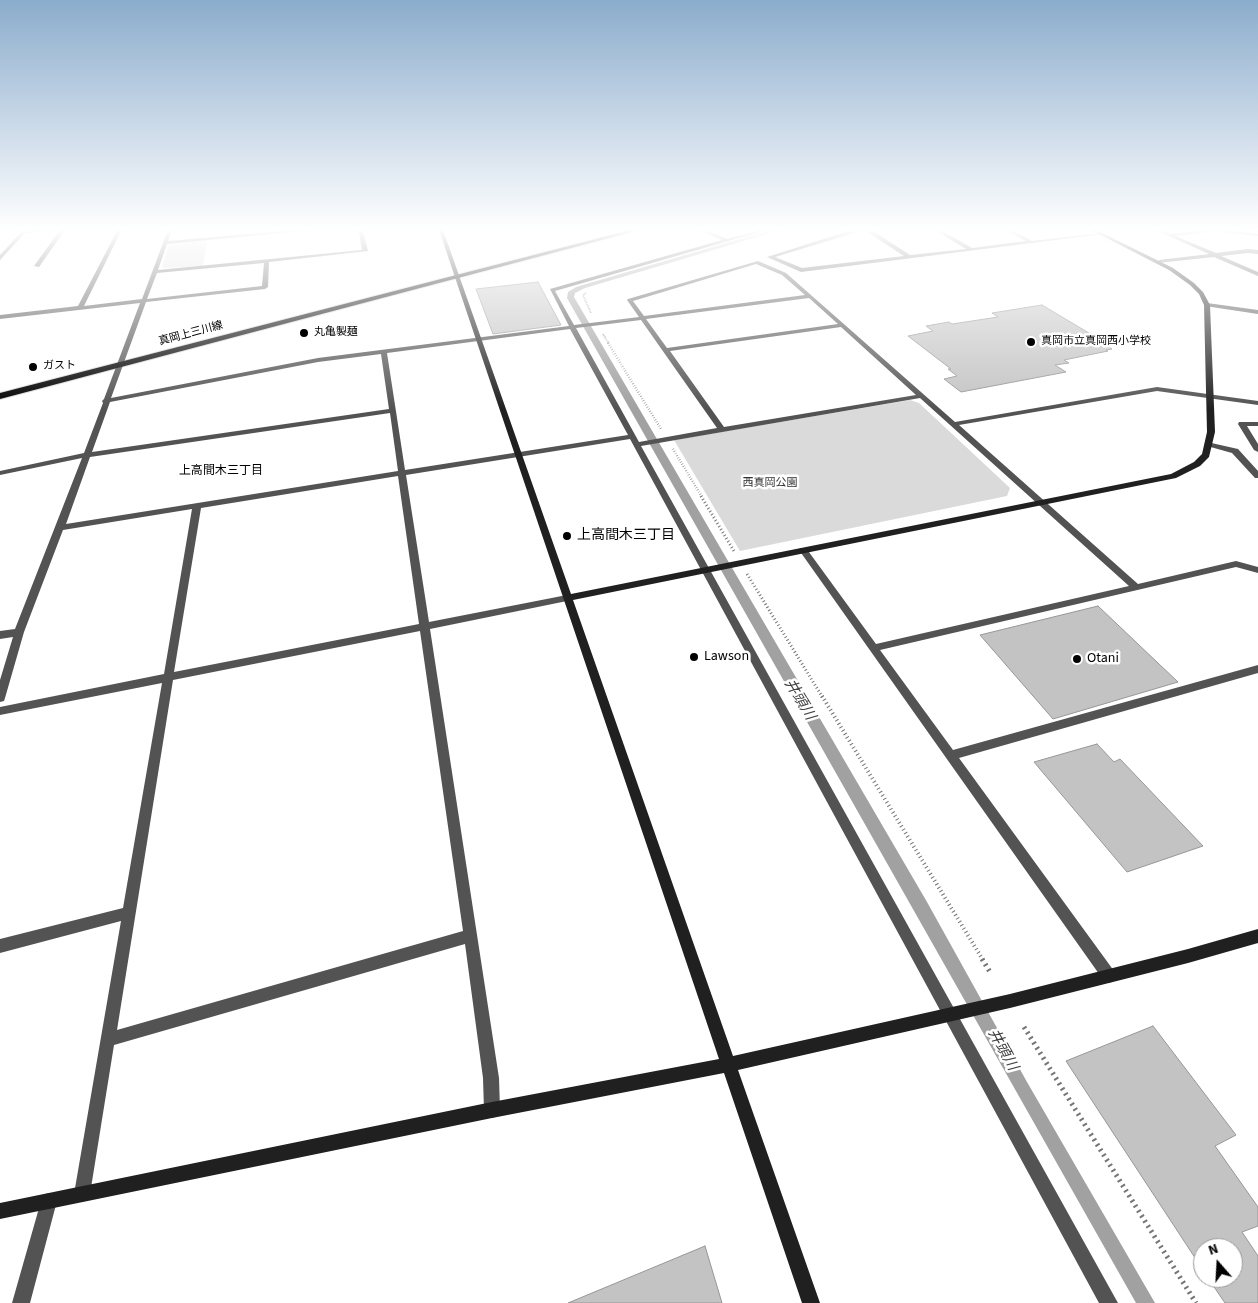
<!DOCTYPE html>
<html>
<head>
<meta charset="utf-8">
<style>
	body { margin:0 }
	#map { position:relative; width:1258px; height:1303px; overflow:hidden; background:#fff; font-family:"Source Sans 3",sans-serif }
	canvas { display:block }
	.north { position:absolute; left:1193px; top:1238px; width:50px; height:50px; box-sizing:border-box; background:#fff; border:1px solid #999; border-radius:50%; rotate:341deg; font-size:14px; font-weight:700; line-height:20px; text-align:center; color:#000 }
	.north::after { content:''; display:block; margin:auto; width:18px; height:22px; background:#000; clip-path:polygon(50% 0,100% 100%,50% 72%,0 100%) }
</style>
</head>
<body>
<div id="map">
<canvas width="1258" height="1303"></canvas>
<div class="north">N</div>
</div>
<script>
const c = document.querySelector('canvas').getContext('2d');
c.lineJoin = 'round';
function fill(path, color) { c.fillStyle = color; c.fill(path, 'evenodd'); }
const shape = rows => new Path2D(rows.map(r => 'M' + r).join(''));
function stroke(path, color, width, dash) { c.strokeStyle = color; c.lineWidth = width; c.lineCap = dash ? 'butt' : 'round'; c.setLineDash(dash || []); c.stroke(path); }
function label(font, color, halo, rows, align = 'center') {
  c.font = font + ' "Source Sans 3","Noto Sans JP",sans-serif'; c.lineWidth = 5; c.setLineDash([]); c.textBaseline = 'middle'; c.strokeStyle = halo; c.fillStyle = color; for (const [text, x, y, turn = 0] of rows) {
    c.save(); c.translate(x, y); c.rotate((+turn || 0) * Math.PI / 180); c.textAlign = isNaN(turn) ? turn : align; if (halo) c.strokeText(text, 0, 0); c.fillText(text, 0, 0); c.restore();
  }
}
fill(shape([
	[207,241,203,266,162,268,168,247,174,244],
	[910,400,919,403,1010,488,1007,496,740,551,674,440]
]), '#dadada');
fill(shape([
	[781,227,791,227,585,288,575,293,574,297,927,902,1027,1082,1155,1303,1136,1303,567,298,568,292,576,287]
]), '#a1a1a1');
const building = shape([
	[538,282,561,325,493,334,476,289,538,282],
	[1042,305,1104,342,1101,342,1112,349,1106,350,1108,351,1064,360,1069,363,1055,365,1066,372,961,392,944,379,957,376,948,369,951,369,908,336,933,331,926,326,949,322,952,324,998,317,992,313,1042,305],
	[1098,606,1178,682,1053,719,980,635,1098,606],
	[1097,744,1114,762,1120,759,1203,846,1127,872,1034,762,1097,744],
	[1153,1026,1236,1135,1215,1146,1258,1207,1258,1226,1242,1232,1258,1256,1258,1303,1225,1303,1208,1278,1233,1278,1233,1248,1203,1248,1203,1270,1066,1061,1153,1026],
	[705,1246,722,1303,568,1303,705,1246]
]);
fill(building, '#c3c3c3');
stroke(building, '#979797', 1);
const primary = shape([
	[642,227,651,227,0,399,0,393,642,227]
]);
stroke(primary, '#dbdbdb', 2);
stroke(shape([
	[786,232,802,227],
	[586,293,583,295,591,313],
	[603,334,609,344]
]), '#757575', 2, [0.5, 1]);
stroke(shape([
	[608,343,661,429],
	[673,449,702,497]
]), '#757575', 2.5, [0.5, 2]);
stroke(shape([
	[701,496,734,551],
	[747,574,823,698]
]), '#757575', 3, [1, 2.5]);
stroke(shape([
	[822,696,983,960]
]), '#757575', 4, [1, 3]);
stroke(shape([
	[982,959,990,972],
	[1024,1027,1196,1303]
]), '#757575', 5, [2, 4]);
fill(shape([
	[26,227,30,227,28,230,86,227,65,230,39,267,34,266,60,230,25,233,0,260,0,255,26,227],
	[119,227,123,227,84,306,142,299,169,227,173,227,168,241,328,227,343,227,167,244,158,270,362,250,358,227,362,227,368,251,269,262,268,287,265,289,146,302,111,398,318,358,569,326,550,289,722,240,693,227,698,227,727,239,771,227,777,227,555,291,574,325,639,317,627,300,628,299,758,261,786,273,955,422,1157,387,1258,401,1258,405,1157,391,959,425,1138,584,1236,561,1258,567,1258,573,1236,567,880,650,953,750,1258,665,1258,673,959,758,1114,971,1116,976,1114,981,1109,983,1104,981,799,550,800,548,806,548,876,644,1129,586,920,398,641,446,1118,1303,1099,1303,630,439,406,475,429,622,567,595,572,598,567,601,430,629,499,1078,500,1110,498,1116,492,1118,486,1116,484,1110,483,1078,465,944,114,1045,90,1194,88,1200,82,1202,76,1200,74,1194,121,921,0,953,0,939,123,908,162,683,0,715,0,707,164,674,192,509,63,530,24,632,5,698,4,701,0,702,0,680,13,637,0,639,0,631,15,629,82,458,0,475,0,471,84,453,103,403,102,401,104,399,140,303,0,319,0,315,78,306,119,227],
	[264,263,262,286,147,299,157,273,264,263],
	[756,264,782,275,805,295,644,316,633,301,756,264],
	[809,298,838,324,667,348,646,319,809,298],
	[641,320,717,428,639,442,576,328,641,320],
	[841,327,916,395,724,427,670,351,841,327],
	[570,329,628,435,405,470,387,353,570,329],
	[381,354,389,409,92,452,110,402,318,362,381,354],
	[390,413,398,471,66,524,90,457,390,413],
	[398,476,419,624,174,672,201,508,398,476],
	[420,631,463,931,117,1030,173,680,420,631],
	[861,227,867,227,910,255,966,249,930,227,935,227,972,248,1026,241,1000,227,1005,227,1032,241,1101,233,1103,234,801,272,767,257,861,227],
	[864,230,904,256,802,268,775,257,864,230],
	[1149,227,1154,227,1170,234,1215,229,1258,234,1258,236,1215,231,1175,236,1216,253,1248,249,1258,250,1258,254,1248,253,1221,256,1258,272,1258,276,1214,257,1157,263,1159,260,1209,254,1149,227],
	[1207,303,1258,310,1258,314,1205,306,1204,305,1207,303],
	[1239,422,1258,422,1258,426,1247,426,1258,444,1258,452,1254,450,1238,424,1239,422],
	[1207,442,1238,449,1258,471,1258,478,1255,478,1232,453,1207,446,1207,442],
	[49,1193,55,1195,57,1201,30,1303,12,1303,41,1201,43,1195,49,1193]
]), '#535353');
fill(shape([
	[438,227,442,227,571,594,1171,474,1194,462,1202,454,1207,432,1204,305,1199,294,1190,285,1169,270,1085,227,1090,227,1173,268,1194,283,1203,292,1210,305,1215,432,1209,457,1200,466,1176,478,573,600,733,1056,1010,994,1188,949,1258,929,1258,943,1188,963,1010,1008,738,1070,820,1303,802,1303,724,1073,492,1118,0,1219,0,1203,492,1102,719,1059,438,227]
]), '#202020');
fill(primary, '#000');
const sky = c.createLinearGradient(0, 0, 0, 409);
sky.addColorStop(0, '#8baccc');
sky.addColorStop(0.56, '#fff');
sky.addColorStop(1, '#ffffff00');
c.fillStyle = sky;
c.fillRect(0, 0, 1258, 409);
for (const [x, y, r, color] of [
	[304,333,5,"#000"],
	[1031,342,5,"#000"],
	[33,367,5,"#000"],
	[567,536,5,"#000"],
	[694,657,5,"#000"],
	[1077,659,5,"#000"]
]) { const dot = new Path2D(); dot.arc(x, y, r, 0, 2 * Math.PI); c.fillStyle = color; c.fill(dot); stroke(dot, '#fff', 2); }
label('11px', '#000', '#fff', [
	["丸亀製麺",314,333],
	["真岡市立真岡西小学校",1041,342],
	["ガスト",43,367]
], 'left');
label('11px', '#000', '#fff', [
	["真岡上三川線",191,334,-15]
]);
label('11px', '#313131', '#fff', [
	["西真岡公園",770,484]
]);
label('12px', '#000', '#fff', [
	["上高間木三丁目",221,471]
]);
label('14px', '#000', '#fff', [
	["上高間木三丁目",577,536],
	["Lawson",704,657],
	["Otani",1087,659]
], 'left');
label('italic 15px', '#424242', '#fff', [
	["井頭川",799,700,59],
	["井頭川",1002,1050,61]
]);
</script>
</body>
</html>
